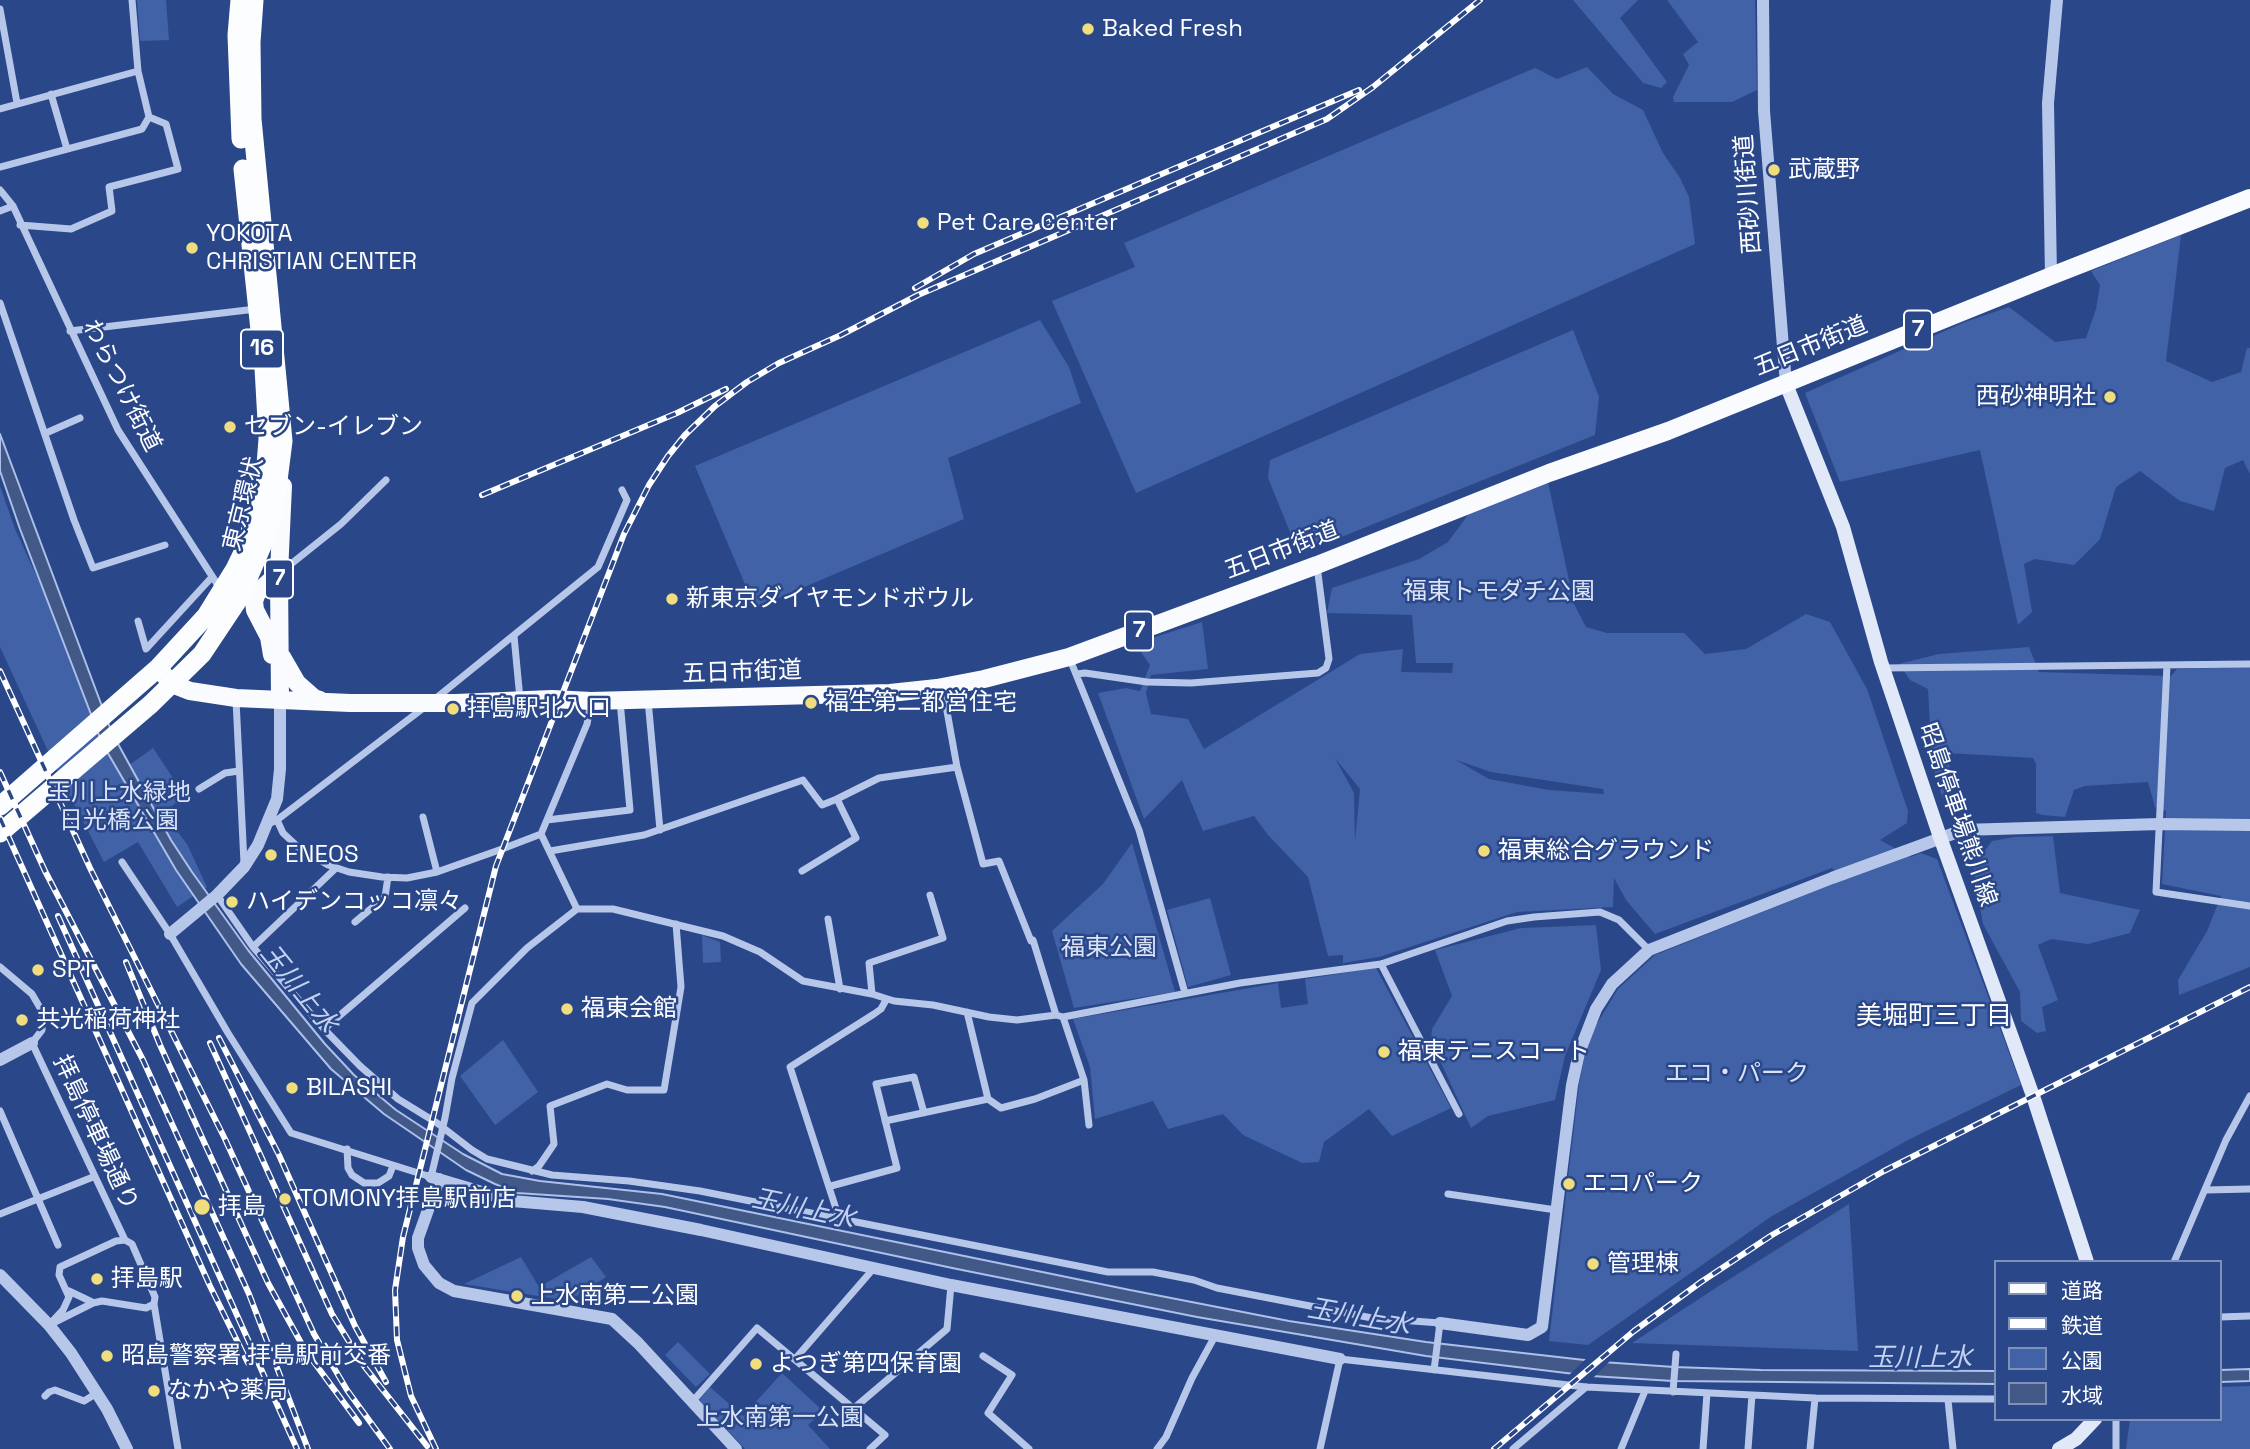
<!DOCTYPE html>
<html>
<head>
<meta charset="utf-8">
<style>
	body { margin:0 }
	#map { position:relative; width:2250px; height:1449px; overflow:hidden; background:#2a4789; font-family:"Space Grotesk","Noto Sans JP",sans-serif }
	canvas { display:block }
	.legend { position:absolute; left:1994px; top:1260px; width:228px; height:161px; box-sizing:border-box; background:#2a4789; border:2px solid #7f91b8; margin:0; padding:9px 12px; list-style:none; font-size:21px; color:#fff }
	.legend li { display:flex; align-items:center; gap:14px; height:35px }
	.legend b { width:35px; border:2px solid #7f91b8 }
</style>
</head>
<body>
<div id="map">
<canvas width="2250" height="1449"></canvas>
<ul class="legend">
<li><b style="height:9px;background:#f9fbfe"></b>道路</li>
<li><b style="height:9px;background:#fff"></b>鉄道</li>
<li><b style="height:19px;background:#4162a7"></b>公園</li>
<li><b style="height:19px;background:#425887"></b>水域</li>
</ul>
</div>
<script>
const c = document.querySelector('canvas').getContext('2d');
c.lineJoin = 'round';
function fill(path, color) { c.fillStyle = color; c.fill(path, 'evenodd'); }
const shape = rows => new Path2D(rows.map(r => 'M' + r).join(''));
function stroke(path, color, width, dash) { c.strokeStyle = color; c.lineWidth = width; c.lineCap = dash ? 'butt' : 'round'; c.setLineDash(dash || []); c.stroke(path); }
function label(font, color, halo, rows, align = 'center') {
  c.font = font + ' "Space Grotesk","Noto Sans JP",sans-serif'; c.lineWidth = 5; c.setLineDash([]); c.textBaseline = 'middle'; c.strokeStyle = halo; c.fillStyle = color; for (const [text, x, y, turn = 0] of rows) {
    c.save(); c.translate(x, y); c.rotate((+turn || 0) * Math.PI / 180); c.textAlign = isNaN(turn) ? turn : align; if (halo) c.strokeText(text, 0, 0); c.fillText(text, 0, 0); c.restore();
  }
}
fill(shape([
	[137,0,166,0,169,40,140,41],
	[1573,0,1638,0,1620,18,1667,82,1661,88,1643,83],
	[1667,0,1755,0,1757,90,1732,102,1674,102,1673,97,1689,65,1683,54,1698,42],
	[1587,67,1613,94,1643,110,1663,153,1680,178,1689,197,1695,244,1136,493,1052,301,1135,267,1124,243,1535,68,1557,79],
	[2181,235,2166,361,2212,382,2241,372,2247,348,2250,348,2250,474,2243,460,2225,468,2214,511,2180,501,2140,471,2116,487,2100,539,2074,565,2035,559,2024,564,2032,612,2018,625,1980,450,1840,482,1805,393,1965,322,2009,307,2055,342,2086,338,2096,309,2100,285,2091,271],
	[1040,320,1069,367,1081,403,948,458,964,519,755,608,695,466],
	[1573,330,1599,397,1595,435,1299,554,1268,478,1270,460],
	[1548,482,1574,604,1586,627,1607,633,1684,633,1705,654,1746,649,1806,614,1830,622,1867,689,1908,811,1907,823,1880,840,1911,857,1921,853,1937,859,2021,1085,1910,1139,1772,1216,1588,1345,1549,1341,1579,1084,1585,1054,1592,1032,1618,989,1655,955,1842,880,1832,868,1655,934,1626,900,1614,878,1613,907,1517,912,1379,957,1343,963,1343,955,1328,956,1308,877,1268,835,1254,816,1203,831,1182,780,1144,819,1098,693,1126,688,1140,691,1150,665,1136,645,1149,639,1202,622,1208,669,1151,675,1146,693,1151,714,1188,719,1204,749,1360,654,1403,649,1401,672,1452,673,1453,663,1416,663,1412,615,1327,613,1332,588,1419,559,1448,542,1470,512],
	[1335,758,1360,789,1355,841,1354,793],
	[1456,760,1491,772,1603,789,1604,794,1549,790,1489,779],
	[0,486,15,529,125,768,153,748,185,796,163,813,187,844,207,887,177,907,138,842,104,862,59,775,0,647],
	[2029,647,2039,672,2171,676,2177,669,2250,667,2250,967,2179,995,2178,980,2207,931,2221,896,2162,884,2166,811,2155,807,2148,782,2085,786,2074,790,2065,817,2043,815,2036,813,2036,764,2033,758,1948,753,1953,802,1943,799,1932,764,1928,689,1910,680,1899,664,1939,654],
	[2053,836,2060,893,2140,910,2130,933,2088,944,2051,939,2038,945,2058,1000,2042,1007,2046,1031,2037,1033,2021,1021,2020,992,1983,924,1973,867,1992,841,2014,837],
	[1132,843,1175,992,1074,1008,1052,931,1103,884],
	[1210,898,1231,975,1188,987,1167,910],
	[1596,925,1601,970,1565,1056,1555,1100,1488,1116,1471,1128,1431,1041,1432,1029,1452,996,1435,950,1521,928],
	[702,935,720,942,721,962,703,963],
	[1376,968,1451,1108,1392,1136,1369,1109,1324,1142,1319,1162,1302,1163,1243,1135,1223,1114,1168,1129,1153,1101,1095,1119,1090,1067,1073,1019,1278,983,1281,1008,1308,1004,1305,979],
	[503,1040,538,1092,495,1125,460,1076],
	[1849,1204,1858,1351,1632,1343,1717,1287],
	[521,1257,539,1287,591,1257,606,1277,569,1301,464,1284],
	[678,1342,710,1374,696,1387,665,1355],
	[782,1373,823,1411,808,1425,830,1449,745,1449,699,1400,710,1387,743,1416],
	[2250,1386,2250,1449,2126,1449,2130,1419,2220,1419,2220,1387]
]), '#4162a7');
const water = shape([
	[0,434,112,733,171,840,192,872,248,950,325,1044,354,1075,396,1110,463,1154,502,1174,540,1181,662,1194,1130,1290,1289,1321,1426,1342,1602,1362,1674,1367,1761,1370,1996,1371,1996,1384,1673,1381,1591,1376,1426,1356,1197,1317,957,1269,665,1207,608,1199,517,1193,495,1184,466,1170,384,1114,331,1069,241,964,176,870,102,743,20,529,0,471,0,434],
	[2250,1369,2250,1381,2220,1382,2220,1370,2250,1369]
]);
fill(water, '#425887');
stroke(water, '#acc0e9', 2);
fill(shape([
	[1588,1357,1612,1359,1592,1379,1568,1376]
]), '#2a4789');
stroke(shape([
	[0,9,17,103],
	[51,94,67,149],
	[0,109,138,71],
	[0,167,142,129,149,117],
	[0,190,13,206,118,430,221,590],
	[0,211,13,206],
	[20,225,71,229,112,211,109,187,178,169,166,124,149,117,138,71,132,0],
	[0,303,74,520,93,568,165,545],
	[70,331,256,309],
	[46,433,80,418],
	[281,572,341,524,386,480],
	[138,621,146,649,212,577],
	[514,636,520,699],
	[1069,657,1139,830,1185,993],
	[2167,665,2156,892,2250,906],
	[1883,668,2250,664],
	[1076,674,1085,673,1147,682,1191,683,1318,673,1326,668,1329,659,1317,566],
	[943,689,957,767,983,864,999,861,1031,941],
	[435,699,598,567,627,500,622,490],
	[236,700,244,863],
	[648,700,660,830],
	[199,789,225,773,239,771],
	[837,799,879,778,957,767],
	[423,817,437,872],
	[277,820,283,833,298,847,328,865,349,872,382,877,407,878,437,872,502,849,541,834,587,724,591,702],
	[547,820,630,810,620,701],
	[268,824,277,820,426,706],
	[541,834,577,909],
	[550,851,644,835,803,780,822,805,837,799,856,838,802,871],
	[122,862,170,934,228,1033,291,1133,431,1177,445,1118,452,1078,472,1003,527,948,577,909],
	[217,895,253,947,324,1029,360,1066,398,1099,437,1123,472,1150,487,1159,552,1175,629,1181,700,1191,1108,1272,1153,1272,1194,1280,1217,1288,1372,1318,1440,1323,1434,1370],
	[577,909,613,909,723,936,760,952,803,981,872,994,894,1001,933,1005,989,1017,1017,1020,1056,1015,1063,1017,1240,983,1381,964,1507,921,1534,917,1600,912,1619,920,1649,950],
	[828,919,840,989],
	[355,922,385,897,388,877],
	[1033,940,1056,1015],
	[253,947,336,868],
	[1381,964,1459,1114],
	[0,967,32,994,43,1013,42,1030,32,1043,125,1240],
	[872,994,869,963,943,938,930,895],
	[967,1012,988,1099,1001,1108,1035,1099,1084,1080,1063,1017],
	[324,1029,465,908],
	[1084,1080,1089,1125],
	[0,1111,58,1245],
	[885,1121,988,1099],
	[347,1149,348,1168,352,1175,364,1183,378,1183,389,1176,393,1166],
	[532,1171,539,1166,554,1144,550,1106,607,1084,627,1090,664,1090,681,987,676,924],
	[831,1186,897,1168,876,1084,914,1077,924,1113],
	[2206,1190,2250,1189],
	[1448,1194,1556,1210],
	[0,1214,93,1177],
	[839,1218,790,1067,874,1014,881,1009,886,1000],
	[125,1240,132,1244,155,1297,154,1304,146,1308,102,1301,93,1303,49,1325,63,1310,69,1297,59,1275,60,1267,116,1241,125,1240],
	[2174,1262,2226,1140,2250,1096],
	[69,1291,92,1302],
	[154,1304,178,1449],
	[2220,1317,2250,1316],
	[983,1356,1012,1375,988,1413,1029,1449],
	[795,1359,874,1268],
	[1673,1392,1676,1354],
	[45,1396,49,1392,55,1390,84,1401,97,1393],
	[1948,1400,1953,1449],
	[692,1402,757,1328,885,1435,870,1449],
	[853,1409,947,1329,951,1285],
	[1157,1449,1166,1437,1192,1378,1215,1336],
	[1320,1449,1340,1359,1586,1387,1815,1398,1996,1399],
	[1513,1449,1586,1387],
	[1621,1449,1645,1391],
	[1703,1449,1707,1393],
	[1748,1449,1752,1395],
	[1810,1449,1815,1398],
	[2116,1449,2116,1419]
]), '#b7c7e9', 7);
stroke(shape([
	[1763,0,1764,111,1786,384],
	[2051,276,2048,103,2057,0],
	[170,934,217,895,244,867,258,845,277,799,280,769,280,700],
	[0,1060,32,1043],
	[431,1177,512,1201,583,1207,701,1230,951,1285,1340,1359],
	[439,1179,418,1238,418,1248,424,1265,439,1283,454,1291,612,1319,638,1343,736,1449],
	[0,1275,49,1325,71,1353,107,1409,127,1449],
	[1440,1323,1528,1335,1542,1327,1572,1085,1579,1053,1596,1009,1612,984,1649,950,1832,878,1963,830,2159,824,2250,825]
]), '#b7c7e9', 12);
stroke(shape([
	[1786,384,1843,527,1881,662,1940,837,2033,1096,2087,1262],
	[2059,1449,2076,1439,2095,1419]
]), '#e1e8f8', 14);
stroke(shape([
	[272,655,269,637,255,610,254,601,257,593,279,573],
	[282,657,297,683,314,698,320,700],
	[158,668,172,684,190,691,236,698,350,703,456,703,552,699,591,701,890,693,937,688,984,679,1069,657,1317,565,1549,473,1668,431,2051,276,2250,198],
	[280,700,279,573,283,486]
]), '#f9fbfe', 18);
stroke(shape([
	[240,0,237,35,241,139],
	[0,806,158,668,206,616,235,569,246,546,265,478,268,439,264,368,243,169],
	[0,833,151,704,202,654,240,597,265,539,275,504,283,441,252,119,251,42,254,0]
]), '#fcfdfe', 19);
const rail = shape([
	[915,288,974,254,1359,90],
	[482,495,677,413,726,389],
	[0,671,90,868,225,1139,314,1334,347,1390,390,1449],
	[0,772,45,871,143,1060,249,1294,308,1449],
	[0,818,210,1286,248,1363],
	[58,916,297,1449],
	[126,962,160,1045,268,1283,305,1350,359,1423],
	[219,1038,279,1155,355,1326,386,1382],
	[210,1043,332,1314,364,1366,427,1446],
	[436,1449,411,1396,397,1340,395,1290,403,1237,496,866,624,534,649,485,668,456,685,435,715,406,747,382,779,363,841,335,918,295,1327,119,1373,87,1480,0],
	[1494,1449,1634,1331,1701,1282,1772,1235,1884,1171,2250,987]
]);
stroke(rail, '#fff', 6);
stroke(rail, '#2a4789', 3.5, [10]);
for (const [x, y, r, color] of [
	[1088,29,7,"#efdd7e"],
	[1774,170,7,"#efdd7e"],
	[923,223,7,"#efdd7e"],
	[192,248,7,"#efdd7e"],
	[2110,397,7,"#efdd7e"],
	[230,427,7,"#efdd7e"],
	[672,599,7,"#efdd7e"],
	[811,703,7,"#efdd7e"],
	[453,709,7,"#efdd7e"],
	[1484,851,7,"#efdd7e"],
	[271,855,7,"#efdd7e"],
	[232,902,7,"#efdd7e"],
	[38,970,7,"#efdd7e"],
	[567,1009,7,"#efdd7e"],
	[22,1020,7,"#efdd7e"],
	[1384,1052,7,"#efdd7e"],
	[292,1088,7,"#efdd7e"],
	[1569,1184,7,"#efdd7e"],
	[285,1199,7,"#efdd7e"],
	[202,1207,9,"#efdd7e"],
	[1593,1264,7,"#efdd7e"],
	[97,1279,7,"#efdd7e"],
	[517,1296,7,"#efdd7e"],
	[107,1356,7,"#efdd7e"],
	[756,1364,7,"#efdd7e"],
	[154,1391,7,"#efdd7e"]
]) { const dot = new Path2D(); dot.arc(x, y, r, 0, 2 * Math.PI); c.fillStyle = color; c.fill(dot); stroke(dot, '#2a4789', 2.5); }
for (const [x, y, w] of [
	[1918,330,28],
	[262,349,42],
	[279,579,28],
	[1139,631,28]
]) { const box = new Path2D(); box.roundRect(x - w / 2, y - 19.5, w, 39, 5); c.fillStyle = '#2a4789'; c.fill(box); stroke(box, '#fff', 2); }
label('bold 23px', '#fff', null, [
	["7",1918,330],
	["16",262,349],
	["7",279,579],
	["7",1139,631]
]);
label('24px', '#fff', '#2a4789', [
	["Baked Fresh",1102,29],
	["武蔵野",1788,170],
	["Pet Care Center",937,223],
	["YOKOTA",206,234],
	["CHRISTIAN CENTER",206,262],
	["西砂神明社",2096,397,"right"],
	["セブン-イレブン",244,427],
	["新東京ダイヤモンドボウル",686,599],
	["福生第二都営住宅",825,703],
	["拝島駅北入口",467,709],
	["福東総合グラウンド",1498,851],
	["ENEOS",285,855],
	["ハイデンコッコ凛々",246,902],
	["SPT",52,970],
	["福東会館",581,1009],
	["共光稲荷神社",36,1020],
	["福東テニスコート",1398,1052],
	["BILASHI",306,1088],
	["エコパーク",1583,1184],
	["TOMONY拝島駅前店",299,1199],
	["拝島",218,1207],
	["管理棟",1607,1264],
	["拝島駅",111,1279],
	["上水南第二公園",531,1296],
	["昭島警察署 拝島駅前交番",121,1356],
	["よつぎ第四保育園",770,1364],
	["なかや薬局",168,1391]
], 'left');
label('24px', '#fff', '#2a4789', [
	["西砂川街道",1749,194,-94],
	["五日市街道",1811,347,-22],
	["わらつけ街道",121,386,63],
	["東京環状",244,504,-76],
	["五日市街道",1282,551,-21],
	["五日市街道",742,673,-2],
	["昭島停車場熊川線",1957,815,71],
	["拝島停車場通り",95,1133,65]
]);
label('24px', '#dbe4f7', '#2a4789', [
	["福東トモダチ公園",1499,592],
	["玉川上水緑地",119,793],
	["日光橋公園",119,821],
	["福東公園",1109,948],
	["エコ・パーク",1737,1074],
	["上水南第一公園",780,1418]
]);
label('italic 26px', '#c3d2f0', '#2a4789', [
	["玉川上水",298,989,51],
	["玉川上水",803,1210,12],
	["玉川上水",1359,1318,10],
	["玉川上水",1920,1359]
]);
label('26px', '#fff', '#2a4789', [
	["美堀町三丁目",1934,1017]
]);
</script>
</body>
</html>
